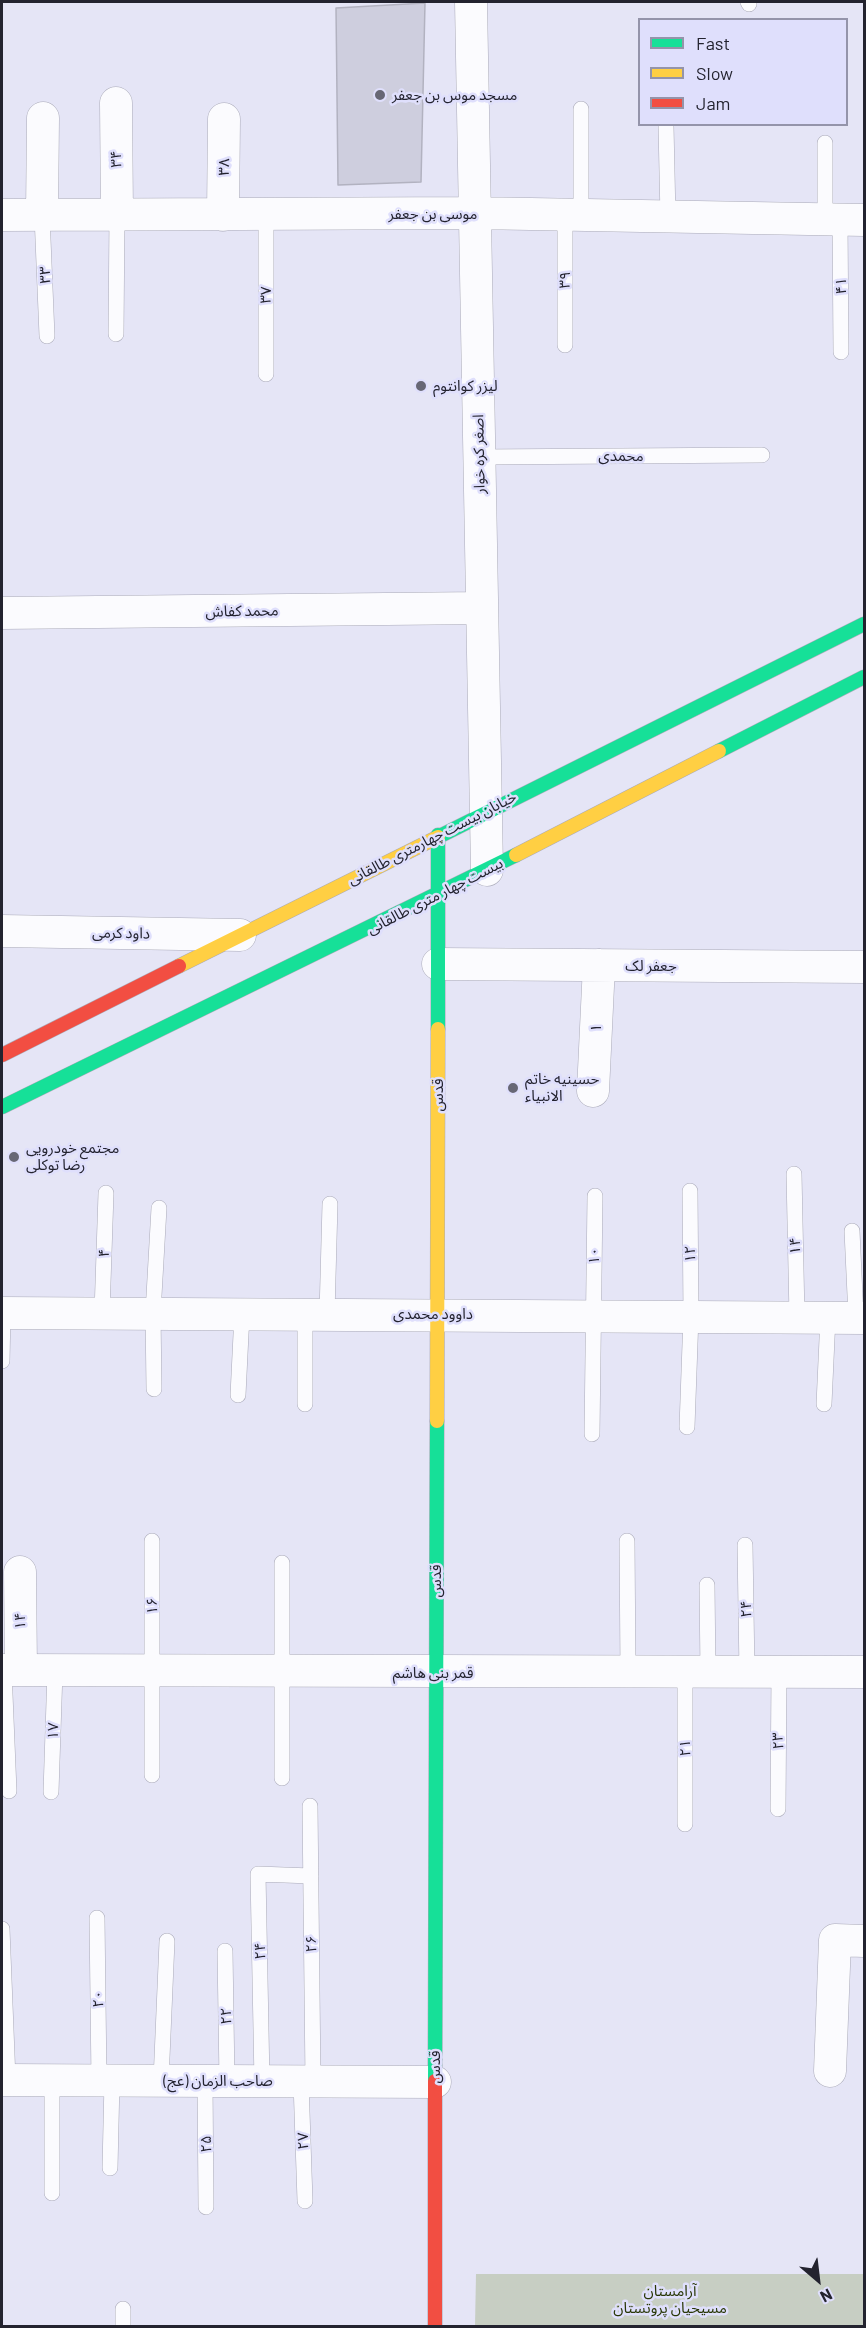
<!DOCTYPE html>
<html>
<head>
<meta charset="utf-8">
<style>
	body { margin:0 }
	#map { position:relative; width:866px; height:2328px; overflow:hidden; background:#e5e5f6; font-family:Barlow,sans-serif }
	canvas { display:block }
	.frame { position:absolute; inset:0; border:3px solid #23232f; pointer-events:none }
	.legend { position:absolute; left:638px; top:18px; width:210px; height:108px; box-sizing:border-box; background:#dfdffc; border:2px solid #9494aa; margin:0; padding:8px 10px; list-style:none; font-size:18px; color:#23232f }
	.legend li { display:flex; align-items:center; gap:12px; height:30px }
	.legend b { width:30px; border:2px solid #9494aa }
	.north { position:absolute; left:788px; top:2250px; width:60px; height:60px; -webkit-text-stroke:4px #dfdffc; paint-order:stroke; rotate:152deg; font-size:16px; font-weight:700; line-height:24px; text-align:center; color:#23232f }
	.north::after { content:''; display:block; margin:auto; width:21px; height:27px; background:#23232f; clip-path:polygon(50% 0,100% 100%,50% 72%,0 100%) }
</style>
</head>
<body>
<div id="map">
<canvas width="866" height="2328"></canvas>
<div class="frame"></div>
<ul class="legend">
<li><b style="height:8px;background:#16e098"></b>Fast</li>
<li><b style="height:8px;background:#ffcf43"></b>Slow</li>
<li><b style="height:8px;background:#f24e42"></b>Jam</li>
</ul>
<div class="north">N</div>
</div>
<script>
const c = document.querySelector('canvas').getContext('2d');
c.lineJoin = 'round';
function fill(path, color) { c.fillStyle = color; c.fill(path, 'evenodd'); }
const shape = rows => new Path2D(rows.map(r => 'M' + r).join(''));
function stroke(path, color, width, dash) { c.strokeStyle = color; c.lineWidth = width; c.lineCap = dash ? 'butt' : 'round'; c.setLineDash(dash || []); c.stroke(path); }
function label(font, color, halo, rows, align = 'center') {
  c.font = font + ' Barlow,"Noto Sans Arabic",sans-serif'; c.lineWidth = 5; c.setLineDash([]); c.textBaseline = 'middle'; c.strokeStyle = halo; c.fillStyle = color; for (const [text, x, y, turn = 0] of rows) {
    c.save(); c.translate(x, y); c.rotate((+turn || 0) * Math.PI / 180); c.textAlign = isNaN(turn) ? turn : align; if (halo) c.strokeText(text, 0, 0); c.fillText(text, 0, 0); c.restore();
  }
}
fill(shape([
	[476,2274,864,2274,864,2326,475,2326]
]), '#c7cec3');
const building = shape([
	[425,3,421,182,338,185,336,8,425,3]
]);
fill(building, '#cecede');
stroke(building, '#b2b2c0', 1.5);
const lane = shape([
	[748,2,749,4],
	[666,126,668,218],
	[42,215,47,336],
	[266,215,266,374],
	[565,216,565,345],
	[581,217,581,109],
	[825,220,825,143],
	[840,220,841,352],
	[116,334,117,215],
	[479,457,762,455],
	[794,1174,797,1317],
	[852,1231,856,1317],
	[102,1313,106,1193],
	[327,1314,330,1204],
	[2,1361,3,1313],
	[154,1389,153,1313,159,1208],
	[238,1395,242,1314],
	[305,1404,305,1314],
	[824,1404,828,1317],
	[687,1427,691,1316,690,1191],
	[592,1434,595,1196],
	[627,1541,628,1672],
	[745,1545,747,1673],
	[282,1563,282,1778],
	[707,1585,708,1673],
	[4,1670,9,1791],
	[152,1775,152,1541],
	[51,1792,55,1671],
	[310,1806,313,2082],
	[778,1809,779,1672],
	[685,1824,685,1672],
	[97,1918,99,2081],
	[2,1929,8,2080],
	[225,1951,227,2081],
	[52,2081,52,2193],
	[161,2081,167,1941],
	[205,2081,206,2207],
	[262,2082,258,1874,311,1876],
	[301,2082,305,2201],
	[110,2168,112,2081],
	[123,2326,123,2309]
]);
const street = shape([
	[471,2,487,870],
	[116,103,117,215],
	[2,215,475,213,864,220],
	[42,215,43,118],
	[223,215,224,119],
	[2,613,482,608],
	[2,931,240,935],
	[438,964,864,967],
	[593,1091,599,965],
	[2,1313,864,1318],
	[20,1572,21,1670],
	[2,1670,864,1672],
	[830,2071,835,1940,864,1941],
	[2,2080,435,2082]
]);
const fast = shape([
	[719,751,864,677],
	[438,837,864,624],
	[438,1029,438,835],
	[2,1107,516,855],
	[435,2081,437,1421]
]);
const slow = shape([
	[516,855,719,751],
	[179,966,438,837],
	[437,1421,438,1029]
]);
const jam = shape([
	[2,1055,179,966],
	[435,2326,435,2081]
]);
stroke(lane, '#aaaab8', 16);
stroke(street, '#aaaab8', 33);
stroke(fast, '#aaaab8', 15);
stroke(slow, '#aaaab8', 15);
stroke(jam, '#aaaab8', 15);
stroke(lane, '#fbfbfe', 15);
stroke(street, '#fbfbfe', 32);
stroke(fast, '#16e098', 14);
stroke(slow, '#ffcf43', 14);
stroke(jam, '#f24e42', 14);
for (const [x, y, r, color] of [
	[380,95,6,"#676775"],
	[421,386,6,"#676775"],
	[513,1088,6,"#676775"],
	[14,1157,6,"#676775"]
]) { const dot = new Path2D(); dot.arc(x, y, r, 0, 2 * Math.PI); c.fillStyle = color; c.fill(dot); stroke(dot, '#dfdffc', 2); }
label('15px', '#23232f', '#dfdffc', [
	["مسجد موس بن جعفر",392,95],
	["لیزر کوانتوم",433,386],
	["حسینیه خاتم",525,1079],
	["الانبیاء",525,1096],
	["مجتمع خودرویی",26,1148],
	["رضا توکلی",26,1165]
], 'left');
label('15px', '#23232f', '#dfdffc', [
	["۳۴",116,159,-91],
	["۳۸",224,167,-89],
	["موسی بن جعفر",433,214],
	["۳۳",45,275,-92],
	["۳۹",565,280,-90],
	["۴۱",841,286,-90],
	["۳۷",266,295,-90],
	["اصغر کره خوار",479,454,-91],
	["محمدی",621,456],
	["محمد کفاش",242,611,-1],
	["خیابان بیست چهارمتری طالقانی",432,838,-27],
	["بیست چهار متری طالقانی",435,896,-27],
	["داود کرمی",121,933,1],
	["جعفر لک",651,966],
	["۱",596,1028,-87],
	["قدس",438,1095,-90],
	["۱۴",795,1246,-92],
	["۴",104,1253,-88],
	["۱۲",690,1254,-91],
	["۱۰",594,1256,-90],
	["داوود محمدی",433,1314],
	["قدس",436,1581,-90],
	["۱۶",152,1606,-91],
	["۲۴",746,1609,-91],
	["۱۴",20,1621,-91],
	["قمر بنی هاشم",433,1673],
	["۱۷",53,1731,-88],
	["۲۳",778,1741,-90],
	["۲۱",685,1748,-90],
	["۲۶",311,1944,-90],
	["۲۴",260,1951,-91],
	["۲۰",98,1999,-91],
	["۲۲",226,2016,-91],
	["قدس",435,2067,-90],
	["صاحب الزمان (عج)",218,2081],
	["۲۷",303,2141,-92],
	["۲۵",206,2144,-91]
]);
label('15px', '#283705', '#dfdffc', [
	["آرامستان",670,2291],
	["مسیحیان پروتستان",670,2308]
]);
</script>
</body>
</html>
